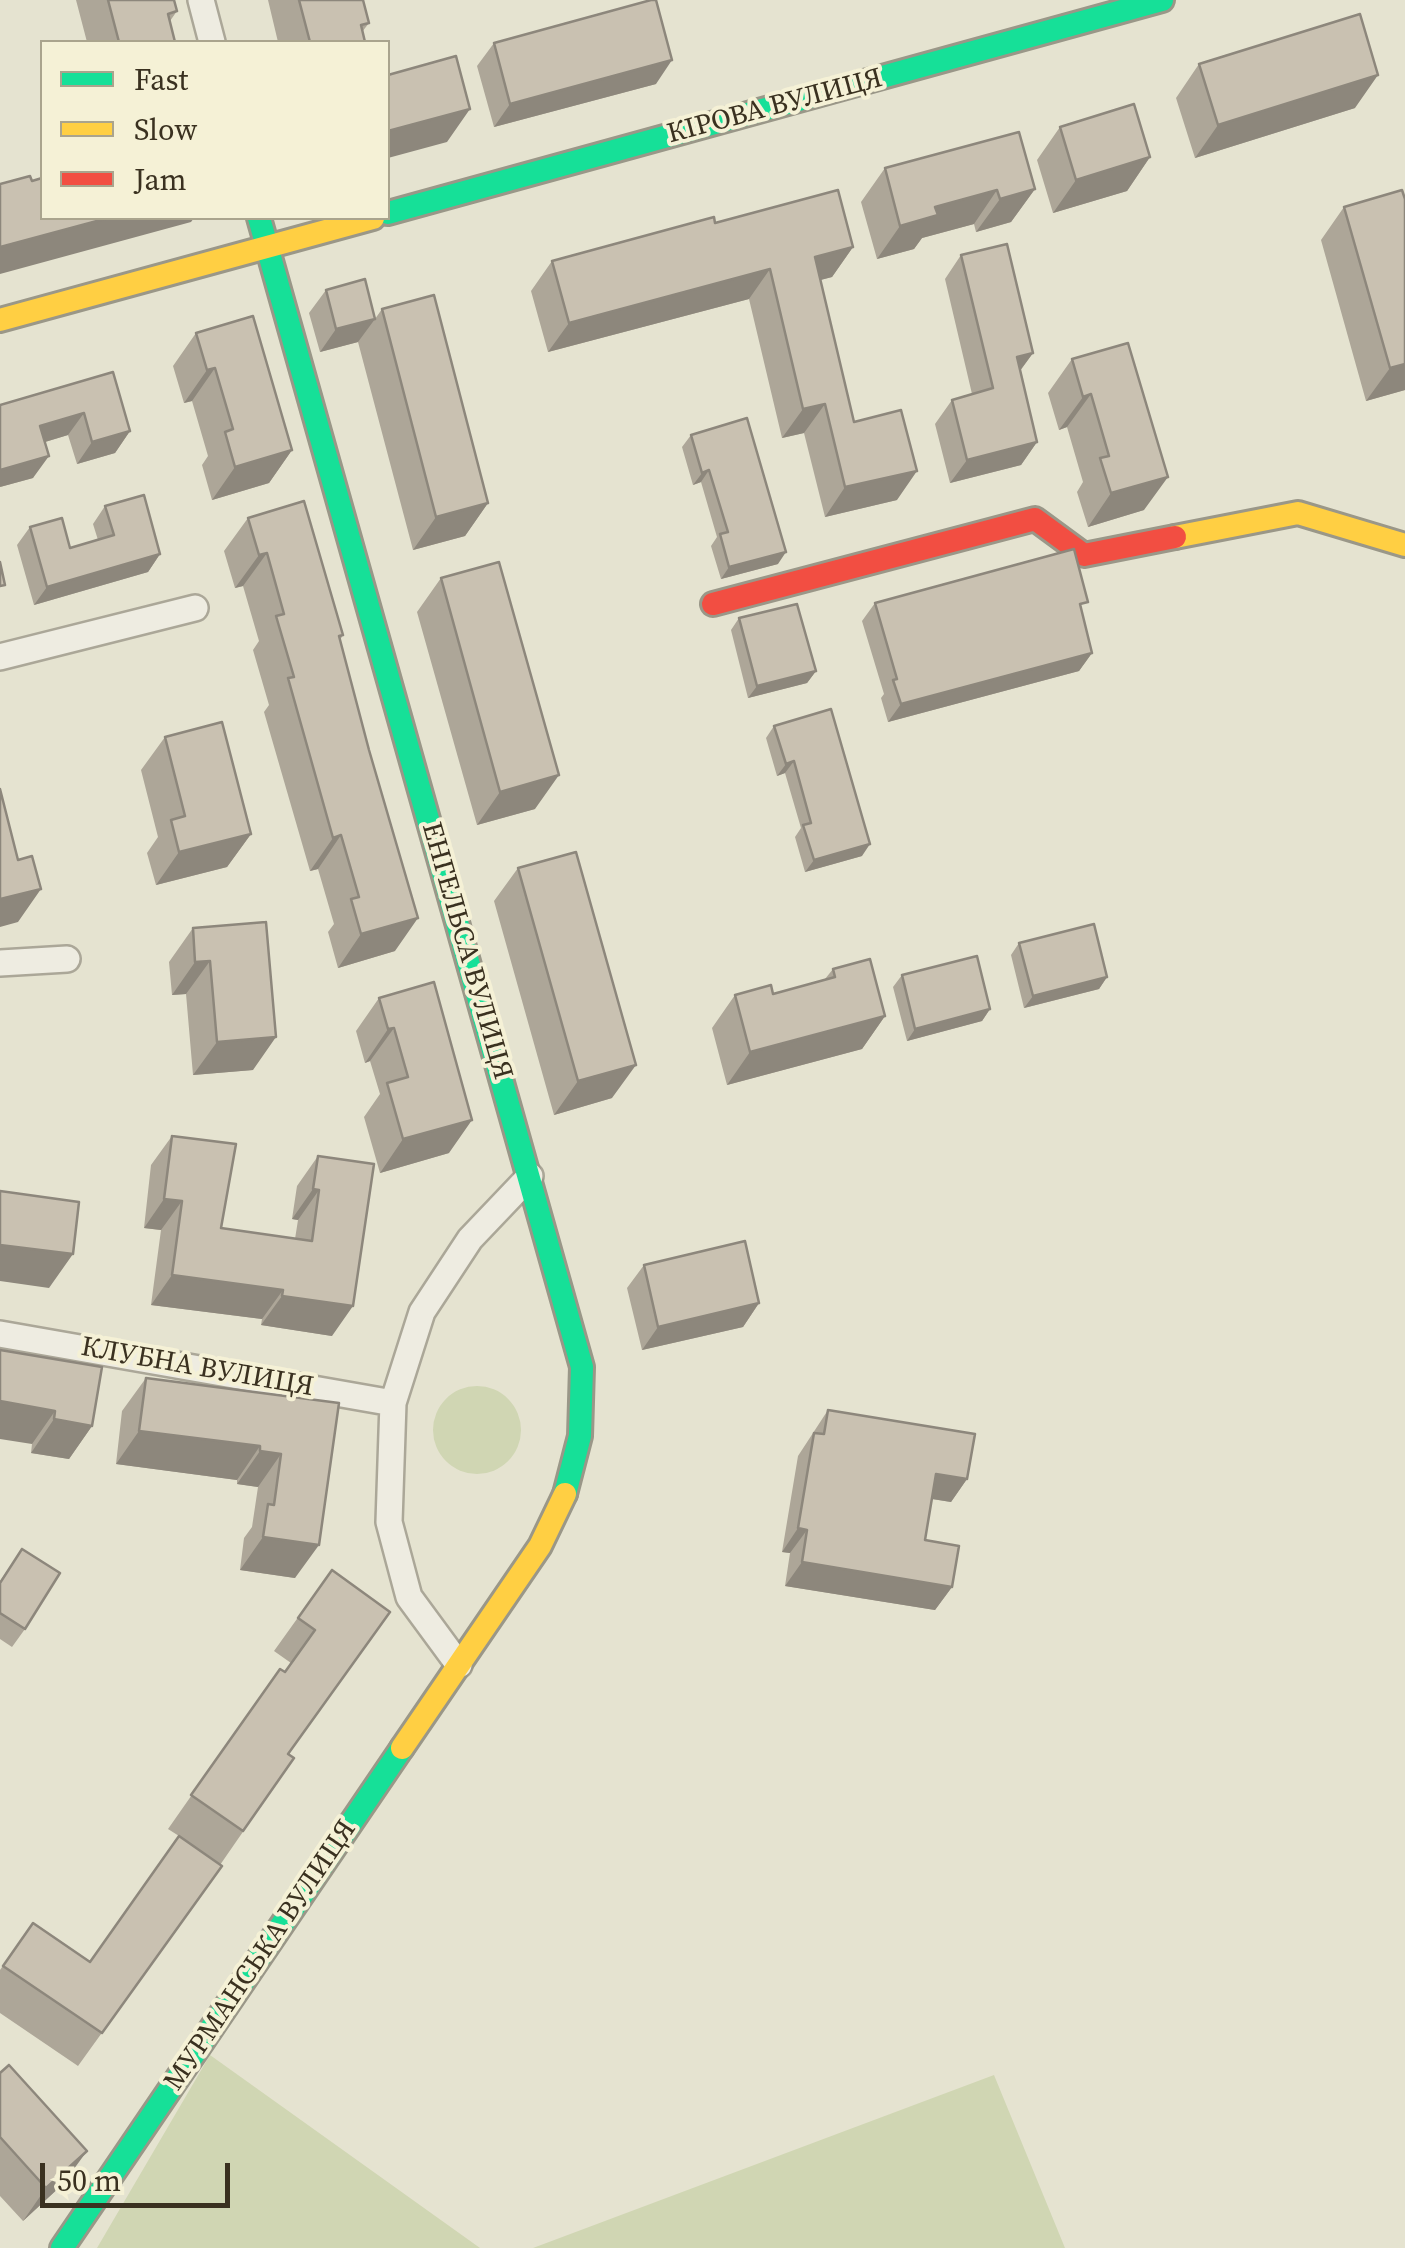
<!DOCTYPE html>
<html>
<head>
<meta charset="utf-8">
<style>
	body { margin:0 }
	#map { position:relative; width:1405px; height:2248px; overflow:hidden; background:#e5e3d0; font-family:"Source Serif 4",serif }
	canvas { display:block }
	.legend { position:absolute; left:40px; top:40px; width:350px; height:180px; box-sizing:border-box; background:#f5f1d6; border:2px solid #aaa48d; margin:0; padding:12px 18px; list-style:none; font-size:30px; color:#3a3120 }
	.legend li { display:flex; align-items:center; gap:20px; height:50px }
	.legend b { width:50px; border:2px solid #aaa48d }
	.scale { position:absolute; left:40px; top:2163px; width:190px; height:45px; box-sizing:border-box; border:5px solid #3a3120; border-top:0; padding-left:12px; font-size:30px; line-height:35px; white-space:nowrap; color:#3a3120; -webkit-text-stroke:8px #f5f1d6; paint-order:stroke }
</style>
</head>
<body>
<div id="map">
<canvas width="1405" height="2248"></canvas>
<ul class="legend">
<li><b style="height:12px;background:#16e098"></b>Fast</li>
<li><b style="height:12px;background:#ffcf43"></b>Slow</li>
<li><b style="height:12px;background:#f24e42"></b>Jam</li>
</ul>
<div class="scale">50 m</div>
</div>
<script>
const c = document.querySelector('canvas').getContext('2d');
c.lineJoin = 'round';
function fill(path, color) { c.fillStyle = color; c.fill(path, 'evenodd'); }
const shape = rows => new Path2D(rows.map(r => 'M' + r).join(''));
function stroke(path, color, width, dash) { c.strokeStyle = color; c.lineWidth = width; c.lineCap = dash ? 'butt' : 'round'; c.setLineDash(dash || []); c.stroke(path); }
function label(font, color, halo, rows, align = 'center') {
  c.font = font + ' "Source Serif 4",serif'; c.lineWidth = 8; c.setLineDash([]); c.textBaseline = 'middle'; c.strokeStyle = halo; c.fillStyle = color; for (const [text, x, y, turn = 0] of rows) {
    c.save(); c.translate(x, y); c.rotate((+turn || 0) * Math.PI / 180); c.textAlign = isNaN(turn) ? turn : align; if (halo) c.strokeText(text, 0, 0); c.fillText(text, 0, 0); c.restore();
  }
}
fill(shape([
	'433 1430a44 44 0 1 1 88 0a44 44 0 1 1-88 0Z',
	[210,2055,480,2248,97,2248],
	[994,2075,1065,2248,533,2248]
]), '#d0d6b3');
const street = shape([
	[201,0,212,42],
	[0,657,195,608],
	[0,963,67,959],
	[0,1334,393,1403],
	[459,1665,409,1597,389,1522,393,1403,422,1312,470,1239,530,1176]
]);
const fast = shape([
	[388,213,1162,0],
	[259,218,582,1367,580,1436,565,1494],
	[62,2248,402,1748]
]);
const slow = shape([
	[0,320,373,218],
	[1175,537,1298,513,1405,545],
	[402,1748,540,1546,565,1494]
]);
const jam = shape([
	[713,604,1035,519,1084,555,1175,537]
]);
stroke(street, '#aba798', 30);
stroke(fast, '#9a9788', 28);
stroke(slow, '#9a9788', 28);
stroke(jam, '#9a9788', 28);
stroke(street, '#eeece1', 25);
stroke(fast, '#16e098', 22);
stroke(slow, '#ffcf43', 22);
stroke(jam, '#f24e42', 22);
fill(shape([
	[76,0,174,0,177,11,170,21,175,42,87,42],
	[268,0,363,0,369,23,362,32,365,42,278,42],
	[494,43,656,84,494,127,477,66],
	[1199,64,1355,108,1195,158,1176,98],
	[1060,127,1150,157,1127,191,1053,213,1037,160],
	[885,168,1035,189,1011,222,976,232,974,224,922,238,914,249,877,259,861,202],
	[1344,207,1405,390,1366,401,1321,240],
	[715,223,853,247,832,277,820,280,854,422,897,500,825,517,804,433,782,438,749,299,548,352,531,291,552,261],
	[961,255,1033,353,1020,371,1037,442,1021,465,950,483,935,424,952,400,972,394,945,279],
	[326,290,375,319,382,309,488,503,465,536,413,550,358,342,320,352,309,313],
	[196,333,292,450,269,483,212,500,202,465,208,456,192,401,184,403,173,366],
	[1128,343,1144,510,1088,527,1077,492,1083,482,1067,427,1059,430,1048,393,1072,359],
	[113,372,130,431,115,453,77,464,68,435,45,442,33,478,0,487],
	[691,435,778,564,721,579,711,546,717,537,701,482,693,485,682,447],
	[105,506,160,554,148,572,34,605,17,545,30,527,70,548,98,540,93,524],
	[248,518,343,635,340,640,395,951,338,968,328,932,334,924,318,869,310,871,264,712,269,705,253,650,259,641,243,586,235,588,224,551],
	[441,578,535,809,477,825,417,612],
	[875,603,1081,611,1092,653,1079,671,888,722,881,698,884,694,862,621],
	[739,618,816,671,807,683,748,698,731,630],
	[774,726,862,856,805,872,795,837,801,828,785,773,777,776,766,738],
	[165,737,251,834,227,867,156,885,147,853,158,837,141,770],
	[518,868,612,1098,554,1115,494,901],
	[266,922,253,1070,193,1075,186,994,172,995,169,962,193,928],
	[1019,943,1107,977,1099,989,1024,1008,1011,955],
	[833,969,885,1016,862,1049,727,1085,712,1028,735,995,773,994,825,979],
	[902,975,990,1009,982,1021,907,1041,893,987],
	[379,998,449,1153,380,1173,364,1117,380,1094,370,1061,365,1063,356,1031],
	[172,1136,221,1228,295,1239,298,1220,292,1219,297,1186,318,1156,332,1336,261,1325,262,1319,151,1305,161,1230,144,1228,151,1165],
	[644,1265,759,1303,743,1327,642,1350,627,1288],
	[0,1350,92,1426,69,1459,31,1453,32,1444],
	[146,1378,339,1403,295,1578,240,1570,244,1538,252,1527,258,1487,237,1484,237,1480,116,1464,122,1411],
	[828,1410,967,1479,951,1502,932,1499,925,1540,952,1587,935,1610,785,1586,790,1553,782,1552,798,1456],
	[22,1549,25,1629,12,1647,0,1639,0,1581],
	[332,1570,289,1754,294,1758,220,1865,222,1866,78,2066,0,2013,0,1970,33,1923,90,1962,179,1836,168,1829,280,1669,285,1672,291,1663,274,1651],
	[0,2073,63,2184,23,2221,0,2196]
]), '#ada698');
fill(shape([
	[672,60,656,84,494,127,510,104],
	[1378,75,1355,108,1195,158,1218,125],
	[470,109,447,142,388,158,388,131],
	[1150,157,1127,191,1053,213,1076,180],
	[1035,189,1011,222,976,232,1000,199],
	[997,190,974,224,922,238,914,249,877,259,900,226,935,207],
	[108,218,194,218,191,222,0,274,0,247],
	[853,247,832,277,794,287,815,257],
	[770,269,749,299,548,352,569,323],
	[375,319,358,342,320,352,336,329],
	[1033,353,1016,376,1017,357],
	[1405,364,1405,390,1366,401,1390,368],
	[215,368,192,401,184,403,207,370],
	[1091,394,1067,427,1059,430,1083,397],
	[825,404,804,433,782,438,803,409],
	[84,413,68,435,25,448,40,426],
	[130,431,115,453,77,464,92,442],
	[1037,442,1021,465,950,483,967,460],
	[292,450,269,483,212,500,235,467],
	[49,456,33,478,0,487,0,470],
	[709,470,701,482,693,485,702,473],
	[917,471,897,500,825,517,845,487],
	[1168,477,1144,510,1088,527,1111,493],
	[488,503,465,536,413,550,436,517],
	[786,552,778,564,721,579,729,567],
	[267,553,243,586,235,588,259,555],
	[160,554,148,572,34,605,47,587],
	[1092,653,1079,671,888,722,901,704],
	[816,671,807,683,748,698,757,686],
	[794,761,785,773,777,776,786,764],
	[559,775,535,809,477,825,500,792],
	[251,834,227,867,156,885,179,852],
	[341,835,318,869,310,871,333,838],
	[870,844,862,856,805,872,814,860],
	[41,889,18,922,0,927,0,899],
	[418,918,395,951,338,968,361,934],
	[210,961,186,994,172,995,195,962],
	[1107,977,1099,989,1024,1008,1033,996],
	[990,1009,982,1021,907,1041,915,1029],
	[885,1016,862,1049,727,1085,750,1052],
	[394,1028,370,1061,365,1063,388,1029],
	[276,1037,253,1070,193,1075,217,1042],
	[636,1065,612,1098,554,1115,578,1081],
	[472,1120,449,1153,380,1173,403,1139],
	[313,1189,319,1190,298,1220,292,1219],
	[164,1199,182,1201,161,1230,144,1228],
	[0,1245,73,1254,49,1288,0,1281],
	[172,1275,283,1290,262,1319,151,1305],
	[282,1296,353,1306,332,1336,261,1325],
	[759,1303,743,1327,642,1350,658,1327],
	[0,1401,55,1411,32,1444,0,1439],
	[54,1419,92,1426,69,1459,31,1453],
	[139,1431,260,1446,237,1480,116,1464],
	[260,1451,281,1454,258,1487,237,1484],
	[936,1474,967,1479,951,1502,920,1497],
	[798,1528,807,1530,790,1553,782,1552],
	[263,1537,319,1545,295,1578,240,1570],
	[802,1562,952,1587,935,1610,785,1586],
	[87,2151,63,2184,23,2221,46,2188]
]), '#8d877c');
const building = shape([
	[108,0,174,0,177,11,168,14,175,42,119,42,108,0],
	[299,0,363,0,369,23,361,25,365,42,310,42,299,0],
	[651,0,656,0,672,60,510,104,494,43,651,0],
	[1360,14,1378,75,1218,125,1199,64,1360,14],
	[456,56,470,109,388,131,388,75,456,56],
	[1134,104,1150,157,1076,180,1060,127,1134,104],
	[1019,132,1035,189,1000,199,997,190,935,207,938,215,900,226,885,168,1019,132],
	[30,176,32,181,42,178,42,218,108,218,0,247,0,184,30,176],
	[838,190,853,247,815,257,854,422,901,410,917,471,845,487,825,404,803,409,770,269,569,323,552,261,714,217,715,223,838,190],
	[1402,190,1405,199,1405,364,1390,368,1344,207,1402,190],
	[1007,244,1033,353,1017,357,1037,442,967,460,952,400,993,388,961,255,1007,244],
	[365,279,375,319,336,329,326,290,365,279],
	[434,295,488,503,436,517,382,309,434,295],
	[253,316,292,450,235,467,225,432,233,429,215,368,207,370,196,333,253,316],
	[1128,343,1168,477,1111,493,1100,458,1109,456,1091,394,1083,397,1072,359,1128,343],
	[113,372,130,431,92,442,84,413,40,426,49,456,0,470,0,405,113,372],
	[747,418,786,552,729,567,720,534,728,532,709,470,702,473,691,435,747,418],
	[144,495,160,554,47,587,30,527,62,518,70,548,114,535,105,506,144,495],
	[304,501,343,635,339,636,369,750,418,918,361,934,351,899,359,897,341,835,333,838,288,678,294,677,276,616,284,614,267,553,259,555,248,518,304,501],
	[1074,549,1088,602,1080,604,1092,653,901,704,893,680,897,679,875,603,1074,549],
	[0,562,5,585,0,586,0,562],
	[499,562,559,775,500,792,441,578,499,562],
	[797,604,816,671,757,686,739,618,797,604],
	[831,709,870,844,814,860,803,825,811,823,794,761,786,764,774,726,831,709],
	[222,722,251,834,179,852,171,820,185,816,165,737,222,722],
	[0,789,18,860,32,856,41,889,0,899,0,789],
	[576,852,636,1065,578,1081,518,868,576,852],
	[266,922,276,1037,217,1042,210,961,195,962,193,928,266,922],
	[1094,924,1107,977,1033,996,1019,943,1094,924],
	[977,956,990,1009,915,1029,902,975,977,956],
	[870,959,885,1016,750,1052,735,995,771,985,773,994,835,977,833,969,870,959],
	[434,982,472,1120,403,1139,387,1083,408,1077,394,1028,388,1029,379,998,434,982],
	[172,1136,236,1144,221,1228,312,1241,319,1190,313,1189,318,1156,374,1164,353,1306,282,1296,283,1290,172,1275,182,1201,164,1199,172,1136],
	[0,1191,79,1202,73,1254,0,1245,0,1191],
	[745,1241,759,1303,658,1327,644,1265,745,1241],
	[0,1350,102,1367,92,1426,54,1419,55,1411,0,1401,0,1350],
	[146,1378,339,1403,319,1545,263,1537,268,1504,274,1505,281,1454,260,1451,260,1446,139,1431,146,1378],
	[828,1410,975,1434,967,1479,936,1474,925,1540,959,1546,952,1587,802,1562,807,1530,798,1528,814,1433,824,1434,828,1410],
	[22,1549,60,1573,25,1629,0,1613,0,1583,22,1549],
	[332,1570,390,1612,288,1754,294,1758,243,1831,191,1795,280,1669,285,1672,315,1630,298,1618,332,1570],
	[179,1836,222,1866,102,2033,3,1966,33,1923,90,1962,179,1836],
	[9,2065,87,2151,46,2188,0,2137,0,2073,9,2065]
]);
fill(building, '#c9c1b1');
stroke(building, '#8d877c', 2.5);
label('28px', '#3a3120', '#f5f1d6', [
	["КІРОВА ВУЛИЦЯ",775,107,-15],
	["ЕНГЕЛЬСА ВУЛИЦЯ",466,951,74],
	["КЛУБНА ВУЛИЦЯ",197,1368,10],
	["МУРМАНСЬКА ВУЛИЦЯ",261,1956,-56]
]);
</script>
</body>
</html>
